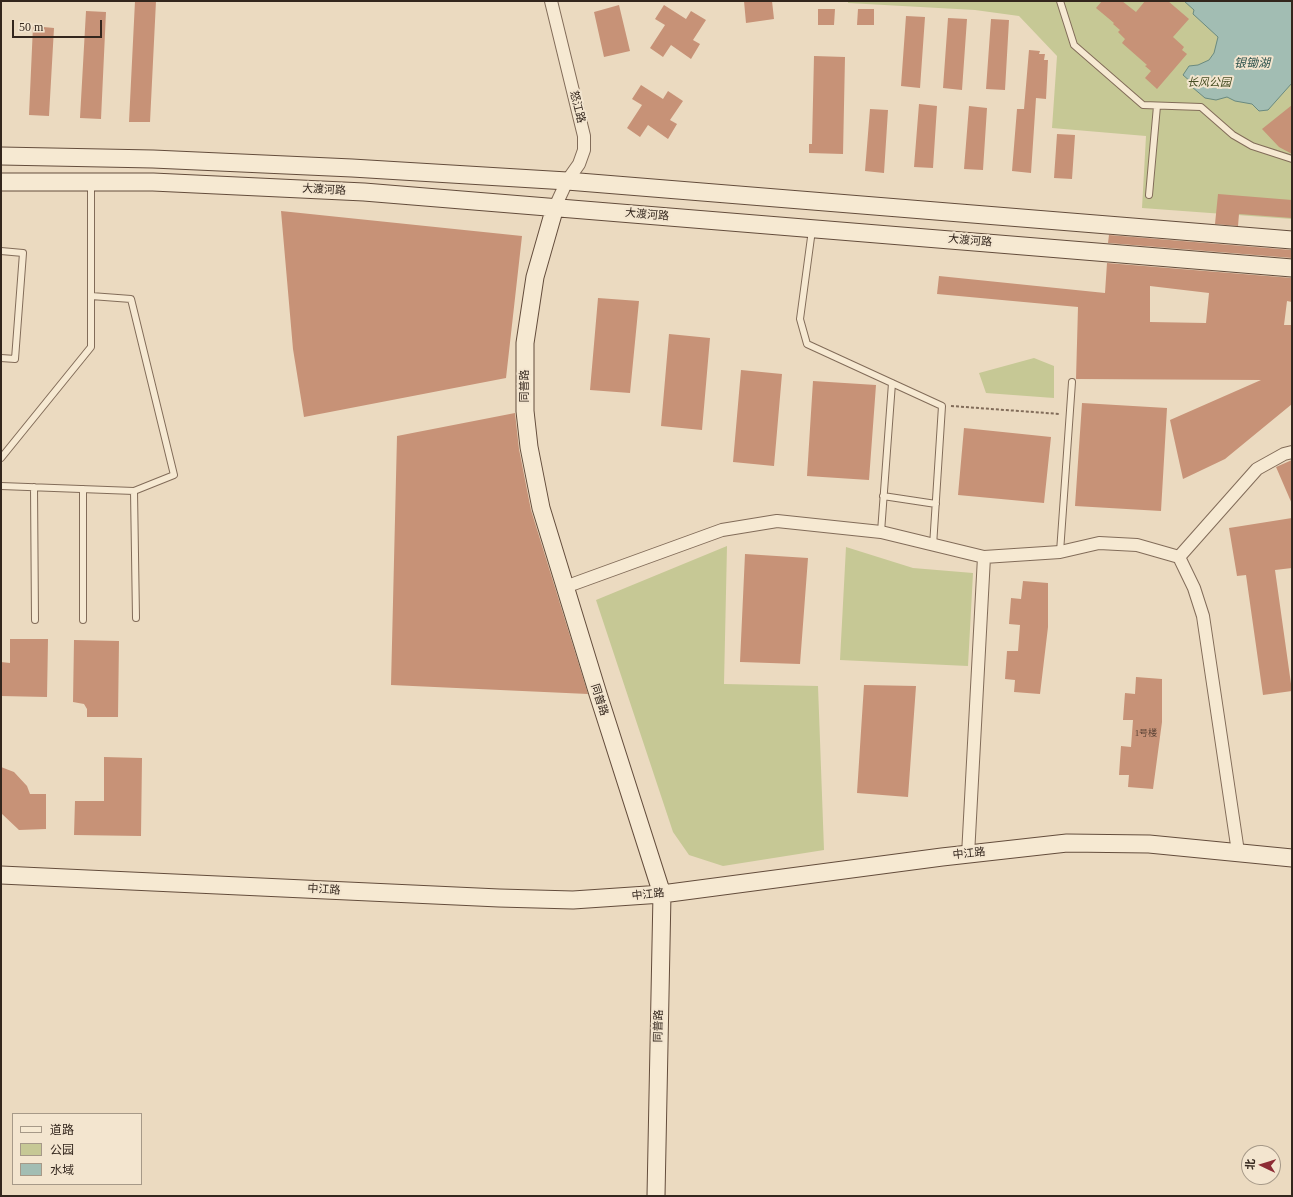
<!DOCTYPE html>
<html>
<head>
<meta charset="utf-8">
<style>
	body { margin:0 }
	#map { position:relative; width:1293px; height:1197px; overflow:hidden; background:#ebdac0; font-family:"Times New Roman","Noto Sans SC",serif }
	canvas { display:block }
	.frame { position:absolute; inset:0; border:2px solid #33261d; pointer-events:none }
	.legend { position:absolute; left:12px; top:1113px; width:130px; height:72px; box-sizing:border-box; background:#f3e5cf; border:1px solid #a69988; margin:0; padding:5px 7px; list-style:none; font-size:12px; color:#33261d }
	.legend li { display:flex; align-items:center; gap:8px; height:20px }
	.legend b { width:20px; border:1px solid #a69988 }
	.north { position:absolute; left:1241px; top:1145px; width:40px; height:40px; box-sizing:border-box; background:#f3e5cf; border:1px solid #a69988; border-radius:50%; rotate:274deg; font-size:11px; font-weight:700; line-height:16px; text-align:center; color:#33261d }
	.north::after { content:''; display:block; margin:auto; width:14px; height:18px; background:#8e2c35; clip-path:polygon(50% 0,100% 100%,50% 72%,0 100%) }
	.scale { position:absolute; left:12px; top:20px; width:90px; height:18px; box-sizing:border-box; border:2px solid #33261d; border-top:0; padding-left:5px; font-size:12px; line-height:14px; white-space:nowrap; color:#33261d; -webkit-text-stroke:3px #f3e5cf; paint-order:stroke }
</style>
</head>
<body>
<div id="map">
<canvas width="1293" height="1197"></canvas>
<div class="frame"></div>
<ul class="legend">
<li><b style="height:5px;background:#f6e9d2"></b>道路</li>
<li><b style="height:11px;background:#c6c895"></b>公园</li>
<li><b style="height:11px;background:#a2bdb3"></b>水域</li>
</ul>
<div class="north">北</div>
<div class="scale">50 m</div>
</div>
<script>
const c = document.querySelector('canvas').getContext('2d');
c.lineJoin = 'round';
function fill(path, color) { c.fillStyle = color; c.fill(path, 'evenodd'); }
const shape = rows => new Path2D(rows.map(r => 'M' + r).join(''));
function stroke(path, color, width, dash) { c.strokeStyle = color; c.lineWidth = width; c.lineCap = dash ? 'butt' : 'round'; c.setLineDash(dash || []); c.stroke(path); }
function label(font, color, halo, rows, align = 'center') {
  c.font = font + ' "Times New Roman","Noto Sans SC",serif'; c.lineWidth = 4; c.setLineDash([]); c.textBaseline = 'middle'; c.strokeStyle = halo; c.fillStyle = color; for (const [text, x, y, turn = 0] of rows) {
    c.save(); c.translate(x, y); c.rotate((+turn || 0) * Math.PI / 180); c.textAlign = isNaN(turn) ? turn : align; if (halo) c.strokeText(text, 0, 0); c.fillText(text, 0, 0); c.restore();
  }
}
fill(shape([
	[848,1,1292,1,1292,219,1142,208,1146,136,1052,128,1057,56,1019,16,975,10,848,3],
	[1034,358,1054,366,1054,398,986,393,979,373],
	[727,546,724,684,818,686,824,850,723,866,689,855,673,832,596,600],
	[846,547,913,568,973,573,968,666,840,660]
]), '#c6c895');
const water = shape([
	[1184,1,1292,1,1292,83,1268,110,1259,111,1252,104,1235,101,1227,97,1216,100,1205,98,1192,87,1191,82,1183,75,1189,66,1198,65,1209,60,1214,53,1218,37,1193,14,1194,10,1184,1]
]);
fill(water, '#a2bdb3');
stroke(water, '#6a8a80', 1);
fill(shape([
	[135,1,156,1,150,122,129,122],
	[744,1,772,1,774,19,746,23],
	[1102,1,1122,1,1136,12,1145,1,1168,1,1189,19,1173,37,1184,47,1182,50,1187,54,1157,89,1145,78,1151,71,1145,66,1147,65,1122,43,1125,39,1118,32,1120,30,1113,24,1114,23,1096,8],
	[619,5,630,51,604,57,594,12],
	[664,5,686,19,691,11,706,20,693,40,700,44,691,59,671,45,663,57,650,48,665,25,655,19],
	[818,9,835,9,834,25,818,25],
	[858,9,874,9,874,25,857,25],
	[86,11,106,12,101,119,80,118],
	[906,16,925,17,920,88,901,86],
	[948,18,967,19,962,90,943,88],
	[991,19,1009,20,1005,90,986,89],
	[33,26,54,28,49,116,29,115],
	[1029,50,1040,51,1039,54,1045,54,1044,60,1048,60,1046,99,1036,98,1031,173,1012,171,1017,109,1024,109],
	[814,56,845,57,843,154,809,153,809,144,812,144],
	[641,85,663,99,668,91,683,101,670,120,677,124,668,139,648,125,640,137,627,128,642,105,632,99],
	[919,104,937,106,933,168,914,167],
	[1292,105,1292,154,1279,147,1262,129],
	[969,106,987,108,983,170,964,169],
	[870,109,888,110,884,173,865,171],
	[1057,134,1075,135,1072,179,1054,178],
	[1218,194,1292,200,1292,218,1239,214,1238,226,1215,224],
	[281,211,522,236,506,378,304,417,293,349],
	[1109,235,1292,250,1292,258,1108,243],
	[1107,263,1292,278,1292,302,1287,301,1284,325,1292,325,1292,404,1225,459,1183,479,1170,420,1261,380,1076,379,1078,307,937,294,939,276,1105,293],
	[1150,286,1209,293,1206,323,1150,322],
	[598,298,639,301,630,393,590,390],
	[669,334,710,338,702,430,661,426],
	[741,370,782,374,774,466,733,462],
	[813,381,876,385,869,480,807,476],
	[1082,403,1167,408,1161,511,1075,506],
	[515,413,519,449,531,510,588,694,391,685,397,436],
	[964,428,1051,437,1044,503,958,495],
	[1292,460,1292,504,1276,467],
	[1292,518,1292,568,1275,570,1292,691,1263,695,1246,575,1237,576,1229,528],
	[745,554,808,558,800,664,740,662],
	[1023,581,1048,583,1048,627,1040,694,1014,692,1015,680,1005,679,1007,651,1018,651,1020,625,1009,624,1011,598,1021,599],
	[10,639,48,639,47,697,1,696,1,662,10,663],
	[74,640,119,641,118,717,87,717,87,709,84,704,73,702],
	[1136,677,1162,679,1162,722,1153,789,1128,787,1129,775,1119,775,1121,746,1131,747,1133,720,1123,720,1125,693,1135,694],
	[864,685,916,686,908,797,857,793],
	[104,757,142,758,141,836,74,835,75,801,104,801],
	[1,767,14,772,27,786,30,794,46,794,46,829,19,830,1,813]
]), '#c79277');
const lane = shape([
	[1060,1,1074,45,1143,105,1201,107,1233,135,1252,146,1292,159],
	[1149,195,1157,106],
	[812,230,800,319,807,344,942,406,933,546],
	[1,251,23,253,15,359,1,358],
	[1,458,91,347,91,184],
	[1,486,134,491,174,475,131,299,91,296],
	[34,487,35,620],
	[83,489,83,620],
	[134,491,136,618],
	[883,496,936,504],
	[881,532,892,383],
	[1060,552,1072,382]
]);
const street = shape([
	[551,1,584,136,584,150,579,164,567,181,555,207],
	[1179,557,1257,469,1284,454,1292,452],
	[565,587,722,530,777,521,881,532,984,557,1060,552,1099,543,1137,545,1179,557,1194,588,1203,616,1238,852],
	[968,855,984,557]
]);
const secondary = shape([
	[1,156,153,159,352,168,567,181,1292,240],
	[1,182,153,182,364,192,1292,268],
	[555,207,535,277,525,343,525,411,529,447,541,508,598,694,662,894,656,1196],
	[1,875,499,898,573,900,662,894,942,857,1067,843,1149,844,1292,858]
]);
stroke(lane, '#826c59', 8);
stroke(street, '#826c59', 14);
stroke(secondary, '#644d3c', 19);
stroke(shape([
	[951,406,1060,414]
]), '#826c59', 2, [3, 2]);
stroke(lane, '#f6e9d2', 6);
stroke(street, '#f6e9d2', 12);
stroke(secondary, '#f6e9d2', 17);
label('9px', '#584134', null, [
	["1号楼",1146,734]
]);
label('italic 11px', '#474e24', '#f3e5cf', [
	["长风公园",1209,83]
]);
label('11px', '#33261d', '#f3e5cf', [
	["怒江路",577,107,76],
	["大渡河路",324,190,3],
	["大渡河路",647,215,5],
	["大渡河路",970,241,5],
	["同普路",525,386,-90],
	["同普路",599,700,72],
	["中江路",969,854,-6],
	["中江路",324,890,3],
	["中江路",648,895,-6],
	["同普路",659,1026,-89]
]);
label('italic 12px', '#2c524c', '#f3e5cf', [
	["银锄湖",1252,64]
]);
</script>
</body>
</html>
